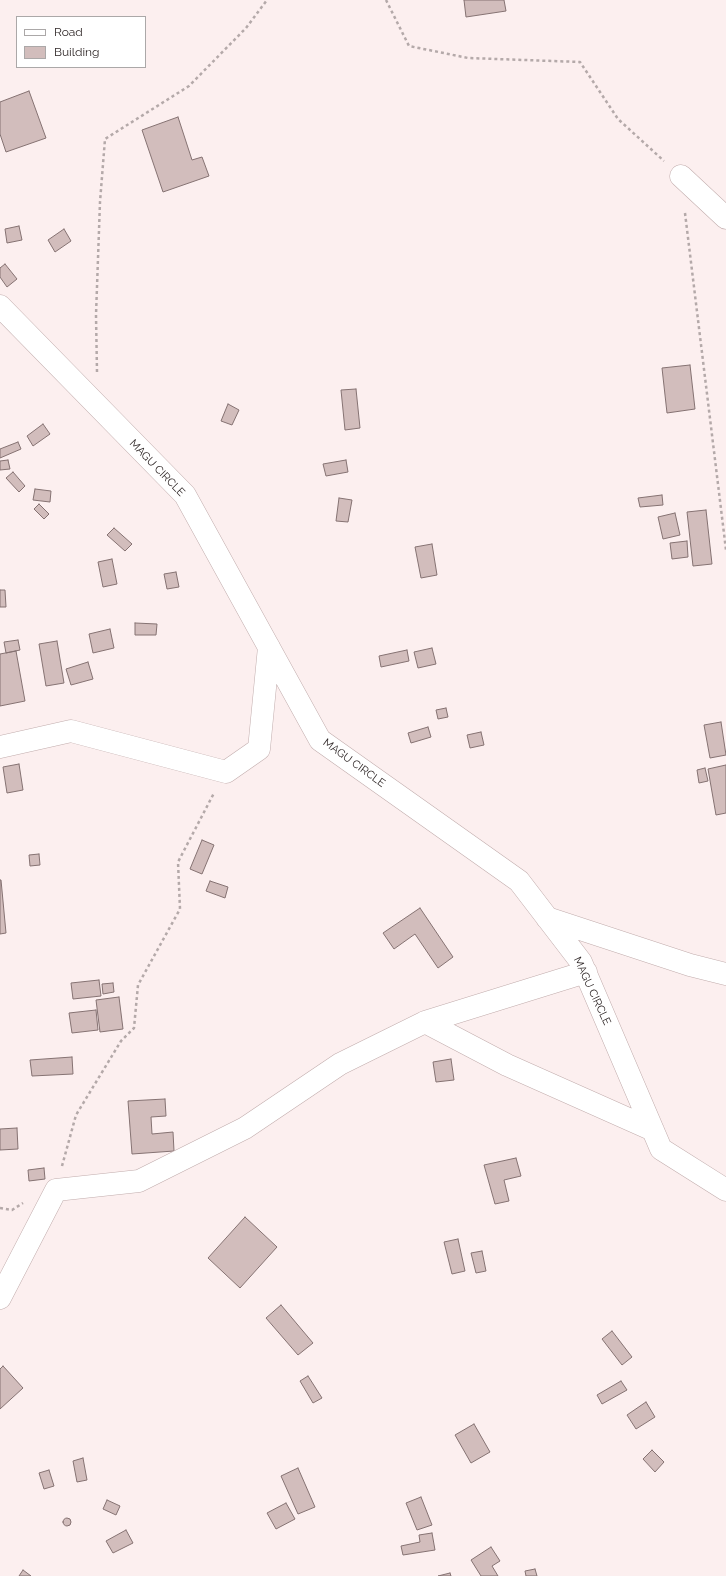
<!DOCTYPE html>
<html>
<head>
<meta charset="utf-8">
<style>
	body { margin:0 }
	#map { position:relative; width:726px; height:1576px; overflow:hidden; background:#fcefef; font-family:Raleway,sans-serif }
	canvas { display:block }
	.legend { position:absolute; left:16px; top:16px; width:130px; height:52px; box-sizing:border-box; background:#fff; border:1px solid #aba8a8; margin:0; padding:5px 7px; list-style:none; font-size:12px; color:#2e2626 }
	.legend li { display:flex; align-items:center; gap:8px; height:20px }
	.legend b { width:20px; border:1px solid #aba8a8 }
</style>
</head>
<body>
<div id="map">
<canvas width="726" height="1576"></canvas>
<ul class="legend">
<li><b style="height:5px;background:#fff"></b>Road</li>
<li><b style="height:11px;background:#d2bdbc"></b>Building</li>
</ul>
</div>
<script>
const c = document.querySelector('canvas').getContext('2d');
c.lineJoin = 'round';
function fill(path, color) { c.fillStyle = color; c.fill(path, 'evenodd'); }
const shape = rows => new Path2D(rows.map(r => 'M' + r).join(''));
function stroke(path, color, width, dash) { c.strokeStyle = color; c.lineWidth = width; c.lineCap = dash ? 'butt' : 'round'; c.setLineDash(dash || []); c.stroke(path); }
function label(font, color, halo, rows, align = 'center') {
  c.font = font + ' Raleway,sans-serif'; c.lineWidth = 3.5; c.setLineDash([]); c.textBaseline = 'middle'; c.strokeStyle = halo; c.fillStyle = color; for (const [text, x, y, turn = 0] of rows) {
    c.save(); c.translate(x, y); c.rotate((+turn || 0) * Math.PI / 180); c.textAlign = isNaN(turn) ? turn : align; if (halo) c.strokeText(text, 0, 0); c.fillText(text, 0, 0); c.restore();
  }
}
const building = shape([
	[464,0,504,0,506,11,466,17,464,0],
	[29,91,46,138,6,152,0,134,0,102,29,91],
	[178,117,192,160,202,157,209,176,163,192,142,130,178,117],
	[19,226,22,240,7,243,5,229,19,226],
	[64,229,71,241,55,252,48,240,64,229],
	[5,264,17,279,7,287,0,277,0,268,5,264],
	[690,365,695,409,667,413,662,368,690,365],
	[356,389,360,428,345,430,341,390,356,389],
	[228,404,239,410,232,425,221,421,228,404],
	[43,424,50,434,33,446,27,436,43,424],
	[18,442,21,449,0,458,0,449,18,442],
	[8,460,10,469,0,470,0,461,8,460],
	[346,460,348,472,326,476,323,464,346,460],
	[13,472,25,486,19,492,6,478,13,472],
	[35,489,51,491,50,502,33,500,35,489],
	[662,495,663,505,640,507,638,498,662,495],
	[339,498,352,500,348,522,336,521,339,498],
	[39,504,49,514,44,519,34,509,39,504],
	[706,510,712,564,693,566,687,512,706,510],
	[675,513,680,535,663,539,658,517,675,513],
	[114,528,132,544,125,551,107,535,114,528],
	[687,541,688,557,672,559,670,543,687,541],
	[432,544,437,575,421,578,415,547,432,544],
	[112,559,117,584,103,587,98,562,112,559],
	[176,572,179,587,167,589,164,574,176,572],
	[0,590,5,590,6,607,0,607,0,590],
	[135,623,157,624,156,635,135,635,135,623],
	[110,629,114,648,93,653,89,634,110,629],
	[18,640,20,650,6,653,4,642,18,640],
	[57,641,64,683,46,686,39,644,57,641],
	[432,648,436,664,418,668,414,652,432,648],
	[407,650,409,661,381,667,379,656,407,650],
	[16,651,25,701,0,706,0,654,16,651],
	[88,662,93,679,71,685,66,669,88,662],
	[446,708,448,717,438,719,436,710,446,708],
	[721,722,726,755,710,758,704,725,721,722],
	[428,727,431,737,411,743,408,733,428,727],
	[481,732,484,745,470,748,467,735,481,732],
	[19,764,23,790,7,793,3,767,19,764],
	[726,765,726,813,716,815,708,769,726,765],
	[705,768,708,781,699,783,697,770,705,768],
	[202,840,214,845,202,874,190,869,202,840],
	[39,854,40,865,30,866,29,855,39,854],
	[0,880,1,880,6,933,0,934,0,880],
	[210,881,228,887,225,898,206,891,210,881],
	[420,908,453,957,438,968,415,934,394,949,383,933,420,908],
	[99,980,101,996,73,999,71,983,99,980],
	[113,983,114,992,103,994,102,984,113,983],
	[119,997,123,1029,100,1032,96,1000,119,997],
	[96,1010,98,1030,72,1033,69,1013,96,1010],
	[72,1057,73,1074,32,1076,30,1060,72,1057],
	[451,1059,454,1080,436,1082,433,1062,451,1059],
	[165,1099,166,1116,151,1117,152,1134,173,1132,174,1151,132,1154,128,1101,165,1099],
	[17,1128,18,1149,0,1150,0,1129,17,1128],
	[516,1158,521,1176,504,1180,509,1201,495,1204,484,1165,516,1158],
	[44,1168,45,1179,29,1181,28,1170,44,1168],
	[245,1217,277,1247,240,1288,208,1258,245,1217],
	[458,1239,465,1271,452,1274,444,1242,458,1239],
	[482,1251,486,1271,476,1273,471,1253,482,1251],
	[281,1305,313,1343,298,1355,266,1318,281,1305],
	[612,1331,632,1357,622,1365,602,1339,612,1331],
	[3,1366,23,1388,0,1409,0,1369,3,1366],
	[308,1376,322,1398,313,1403,300,1381,308,1376],
	[621,1381,627,1390,602,1404,597,1395,621,1381],
	[646,1402,655,1417,636,1429,627,1415,646,1402],
	[474,1424,490,1452,471,1463,455,1435,474,1424],
	[652,1450,664,1462,655,1472,643,1459,652,1450],
	[83,1458,87,1480,77,1482,73,1461,83,1458],
	[298,1468,315,1507,298,1514,281,1476,298,1468],
	[49,1470,54,1486,44,1489,39,1473,49,1470],
	[421,1497,432,1525,417,1530,406,1503,421,1497],
	[107,1500,120,1506,116,1515,103,1509,107,1500],
	[286,1503,295,1519,276,1529,267,1513,286,1503],
	'63 1522a4 4 0 1 1 8 0a4 4 0 1 1-8 0Z',
	[126,1530,133,1543,113,1553,106,1541,126,1530],
	[432,1533,435,1550,403,1555,401,1546,420,1542,419,1535,432,1533],
	[491,1547,500,1561,492,1566,498,1576,481,1576,471,1560,491,1547],
	[535,1569,537,1576,526,1576,525,1571,535,1569],
	[23,1570,31,1576,19,1576,23,1570],
	[450,1573,451,1576,438,1576,450,1573]
]);
fill(building, '#d2bdbc');
stroke(building, '#857272', 1);
const minor = shape([
	[681,176,726,218],
	[0,306,185,495,320,740,519,881,581,962,661,1149,726,1190],
	[0,747,71,731,226,772,259,749,269,647],
	[547,918,690,965,726,974],
	[425,1022,586,972],
	[0,1298,56,1190,139,1181,245,1128,340,1064,425,1022,507,1065,653,1130]
]);
stroke(minor, '#c1acac', 23);
stroke(shape([
	[386,0,409,46,468,58,580,62,618,119,664,161],
	[685,213,726,550],
	[97,372,96,315,100,202,105,139,189,86,246,28,267,0],
	[62,1166,76,1115,121,1041,134,1028,138,985,180,909,178,862,214,793],
	[0,1208,12,1210,23,1203]
]), '#b4a9a9', 2.5, [3, 3]);
stroke(minor, '#fff', 22);
label('11px', '#2e2626', '#fff', [
	["MAGU CIRCLE",157,468,46],
	["MAGU CIRCLE",354,763,36],
	["MAGU CIRCLE",592,991,65]
]);
</script>
</body>
</html>
